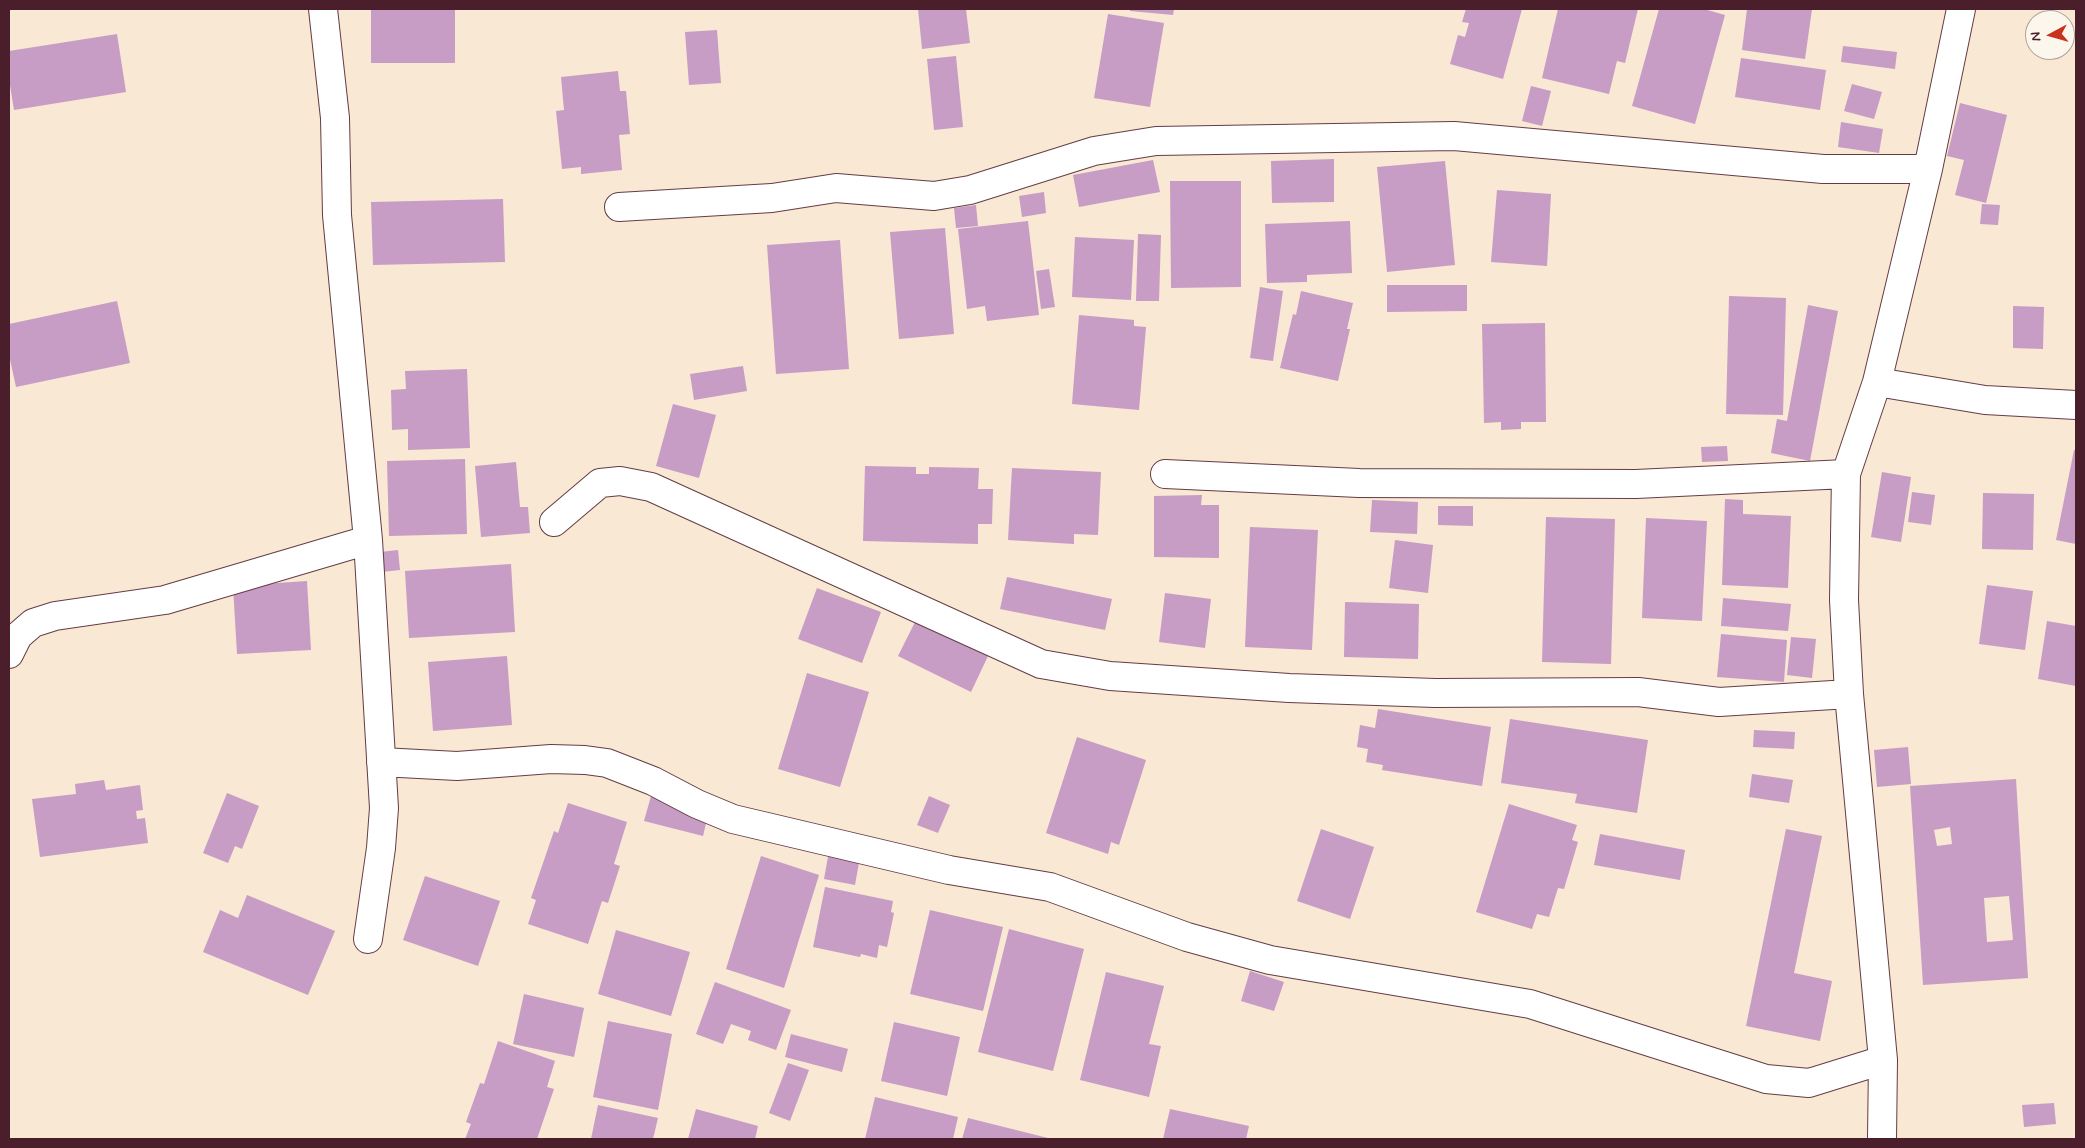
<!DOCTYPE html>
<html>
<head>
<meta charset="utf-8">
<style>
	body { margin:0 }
	#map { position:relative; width:2085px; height:1148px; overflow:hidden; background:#f8e8d4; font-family:Mynerve,sans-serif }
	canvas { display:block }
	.frame { position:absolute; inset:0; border:10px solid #4a1f2b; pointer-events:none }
	.north { position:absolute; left:2025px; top:10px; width:50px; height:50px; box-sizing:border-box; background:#fbf7ec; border:1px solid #b4a19f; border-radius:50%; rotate:264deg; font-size:14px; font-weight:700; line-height:20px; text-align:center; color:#4a1f2b }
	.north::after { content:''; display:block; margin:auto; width:18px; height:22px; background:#c8321e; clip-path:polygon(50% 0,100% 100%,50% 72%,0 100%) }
</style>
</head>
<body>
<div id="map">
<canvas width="2085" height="1148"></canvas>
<div class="frame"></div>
<div class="north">N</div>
</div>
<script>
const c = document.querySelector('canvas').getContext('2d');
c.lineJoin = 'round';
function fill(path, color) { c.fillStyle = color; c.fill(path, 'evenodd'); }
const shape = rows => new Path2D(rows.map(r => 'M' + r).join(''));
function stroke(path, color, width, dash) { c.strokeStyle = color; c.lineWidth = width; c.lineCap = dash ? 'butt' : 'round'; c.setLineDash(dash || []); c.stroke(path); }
fill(shape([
	[371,9,455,9,455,63,371,63],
	[918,9,966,9,970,43,922,49],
	[1130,9,1174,9,1173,15,1130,11],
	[1466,9,1522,9,1503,79,1450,64,1458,35,1465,37,1469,23,1462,22],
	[1558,9,1638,9,1625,63,1617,61,1609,94,1542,78],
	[1659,9,1704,9,1725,15,1695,124,1632,106],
	[1747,9,1812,9,1805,59,1742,50],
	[1108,14,1164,23,1150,107,1094,98],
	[717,30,721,83,689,85,685,32],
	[117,34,126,92,14,110,9,79,9,51],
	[1843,46,1897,52,1895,69,1841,62],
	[956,56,963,127,934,130,927,59],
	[1741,58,1826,70,1820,110,1735,97],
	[618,71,620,91,626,91,630,134,619,135,622,170,581,174,581,167,562,169,556,111,564,110,561,77],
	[1852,84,1882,92,1874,119,1844,111],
	[1531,86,1551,91,1542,126,1522,121],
	[1960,103,2007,115,1986,203,1955,195,1964,160,1947,156],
	[1841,122,1883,129,1879,153,1838,147],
	[1334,159,1334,202,1272,203,1271,161],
	[1153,160,1160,192,1079,207,1073,175],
	[1445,161,1455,265,1387,272,1377,167],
	[1170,181,1241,181,1241,287,1171,288],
	[1497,190,1551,194,1547,266,1491,262],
	[1044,192,1046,213,1022,217,1019,196],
	[503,199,505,262,373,265,371,202],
	[1982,204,2000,205,1998,225,1980,224],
	[976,205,978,226,956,228,954,208],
	[1028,221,1039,315,987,321,985,306,967,309,958,229],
	[1350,221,1352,273,1307,275,1307,282,1267,283,1265,224],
	[945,228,954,334,899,339,890,232],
	[1138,234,1161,235,1159,301,1136,301],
	[1075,237,1134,240,1131,300,1072,297],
	[840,240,849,369,776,374,767,245],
	[1049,269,1055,307,1041,309,1036,271],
	[1387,285,1467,285,1467,311,1387,312],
	[1260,287,1283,291,1273,361,1250,358],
	[1301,291,1353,303,1347,329,1350,329,1338,381,1280,368,1293,314,1296,315],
	[1729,296,1786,298,1783,415,1726,414],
	[117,301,130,363,16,387,9,355,9,324],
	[1808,305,1838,311,1810,461,1771,453,1777,419,1787,421],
	[2013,306,2044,307,2043,349,2013,348],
	[1079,315,1134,320,1134,326,1146,327,1139,410,1072,404],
	[1545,323,1546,422,1521,422,1521,429,1501,430,1501,422,1484,423,1482,324],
	[743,366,747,391,694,400,690,374],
	[467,369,470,448,408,450,408,429,392,430,391,390,406,389,405,371],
	[673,404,716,415,699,478,656,466],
	[1727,446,1728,461,1702,462,1701,447],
	[2074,450,2076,450,2076,544,2056,540],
	[465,459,467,534,389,536,387,461],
	[516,462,520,507,528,507,530,533,481,537,475,466],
	[865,466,916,467,916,474,929,474,929,467,979,468,978,489,993,489,992,524,978,524,978,544,863,541],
	[1012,468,1101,472,1098,535,1074,534,1074,544,1008,540],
	[1882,472,1911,477,1901,542,1871,537],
	[1912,492,1935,495,1931,525,1908,522],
	[1983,493,2034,494,2033,550,1982,549],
	[1202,495,1201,505,1219,505,1219,558,1154,557,1154,496],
	[1725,499,1743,500,1743,514,1791,516,1788,588,1722,585],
	[1372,500,1418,502,1417,534,1370,532],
	[1438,506,1473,506,1473,526,1438,525],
	[1546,517,1615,519,1611,664,1542,662],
	[1646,518,1707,521,1702,621,1642,618],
	[1250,527,1318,530,1312,650,1245,647],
	[1395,540,1433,545,1428,593,1389,588],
	[398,550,400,570,373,573,371,553],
	[511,564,515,632,409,638,405,571],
	[1007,577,1112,599,1105,630,1000,609],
	[307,581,311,650,237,654,233,586],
	[1987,585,2033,591,2025,650,1979,644],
	[817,588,881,612,862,663,798,639],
	[1165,593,1211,599,1205,648,1159,642],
	[1723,598,1791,604,1788,631,1721,626],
	[1345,602,1419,604,1418,659,1344,657],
	[916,620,988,656,971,692,898,656],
	[2047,621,2076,626,2076,686,2038,679],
	[1721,634,1787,640,1784,682,1717,677],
	[1791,637,1816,639,1812,678,1787,675],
	[507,656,512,725,433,731,428,662],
	[807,673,869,692,840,787,778,769],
	[1378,709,1491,727,1482,786,1382,770,1383,765,1366,762,1368,749,1357,747,1360,725,1375,728],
	[1510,719,1648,740,1637,813,1575,803,1577,794,1501,783],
	[1754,730,1795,732,1794,749,1753,747],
	[1077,737,1146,760,1119,845,1111,842,1108,854,1046,833],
	[1908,747,1911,784,1877,787,1874,750],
	[1752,774,1793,780,1789,803,1749,797],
	[2016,779,2028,978,1923,985,1910,786],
	[1950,827,1952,844,1937,846,1934,830],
	[2009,896,2013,940,1987,942,1984,898],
	[104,780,106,790,140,785,143,810,136,811,137,819,145,818,148,843,40,857,32,799,76,794,75,784],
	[227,793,259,806,242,849,235,846,228,863,203,853],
	[651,796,709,811,703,836,644,821],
	[929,796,950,805,938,833,917,825],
	[568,803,627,822,614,864,620,866,608,903,602,901,588,944,528,924,536,900,531,898,554,831,558,833],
	[1509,804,1577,825,1572,840,1578,842,1564,889,1558,888,1549,917,1537,914,1532,929,1476,912],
	[1321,829,1374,847,1350,919,1297,901],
	[1786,829,1822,836,1794,973,1832,981,1820,1041,1746,1026],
	[1600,834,1685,850,1680,880,1594,865],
	[829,851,860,857,855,885,824,879],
	[761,856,819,875,784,988,726,969],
	[425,876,500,901,478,966,403,940],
	[825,887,893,901,891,912,894,913,887,947,879,945,877,958,861,954,860,957,813,947],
	[247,895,335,931,308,995,203,952,220,910,238,918],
	[930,910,1003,927,983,1011,910,994],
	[1009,929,1084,949,1053,1071,978,1052],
	[616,930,690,952,671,1016,598,994],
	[1250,971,1284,982,1274,1011,1241,1001],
	[1106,972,1164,986,1149,1044,1161,1046,1149,1097,1080,1080],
	[715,982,791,1010,776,1050,748,1040,751,1031,731,1024,723,1044,696,1034],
	[524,994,584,1008,574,1057,513,1044],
	[608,1021,672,1034,658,1110,593,1097],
	[894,1022,960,1037,947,1096,881,1081],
	[791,1034,848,1049,842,1072,785,1057],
	[498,1041,555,1061,547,1087,554,1089,537,1139,465,1139,471,1124,466,1122,480,1083,484,1084],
	[788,1063,809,1070,790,1121,769,1113],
	[875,1097,958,1117,953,1139,865,1139],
	[2054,1103,2056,1124,2024,1127,2022,1105],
	[598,1105,658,1118,653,1139,591,1139],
	[696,1109,758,1126,755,1139,688,1139],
	[1170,1109,1249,1126,1246,1139,1163,1139],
	[968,1118,1052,1139,962,1139]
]), '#c79cc5');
const minor = shape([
	[323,9,335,118,337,215,368,540,384,808,381,848,368,939],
	[619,207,772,198,836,188,934,196,970,190,1094,151,1156,141,1454,136,1823,169,1928,169],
	[1877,382,1985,400,2076,405],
	[1165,474,1359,483,1636,484,1846,474],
	[554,522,600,483,620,481,651,487,1041,664,1110,676,1289,688,1435,693,1638,692,1719,702,1849,694],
	[9,654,18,636,33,623,55,616,165,600,368,540],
	[381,762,457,766,551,759,585,760,607,763,653,781,697,804,733,819,949,870,1050,887,1187,937,1270,960,1530,1004,1766,1079,1809,1083,1883,1060],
	[1882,1139,1883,1060,1849,694,1844,600,1846,474,1877,382,1928,169,1961,9]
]);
stroke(minor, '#643d44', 30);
stroke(minor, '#fff', 28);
</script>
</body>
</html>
